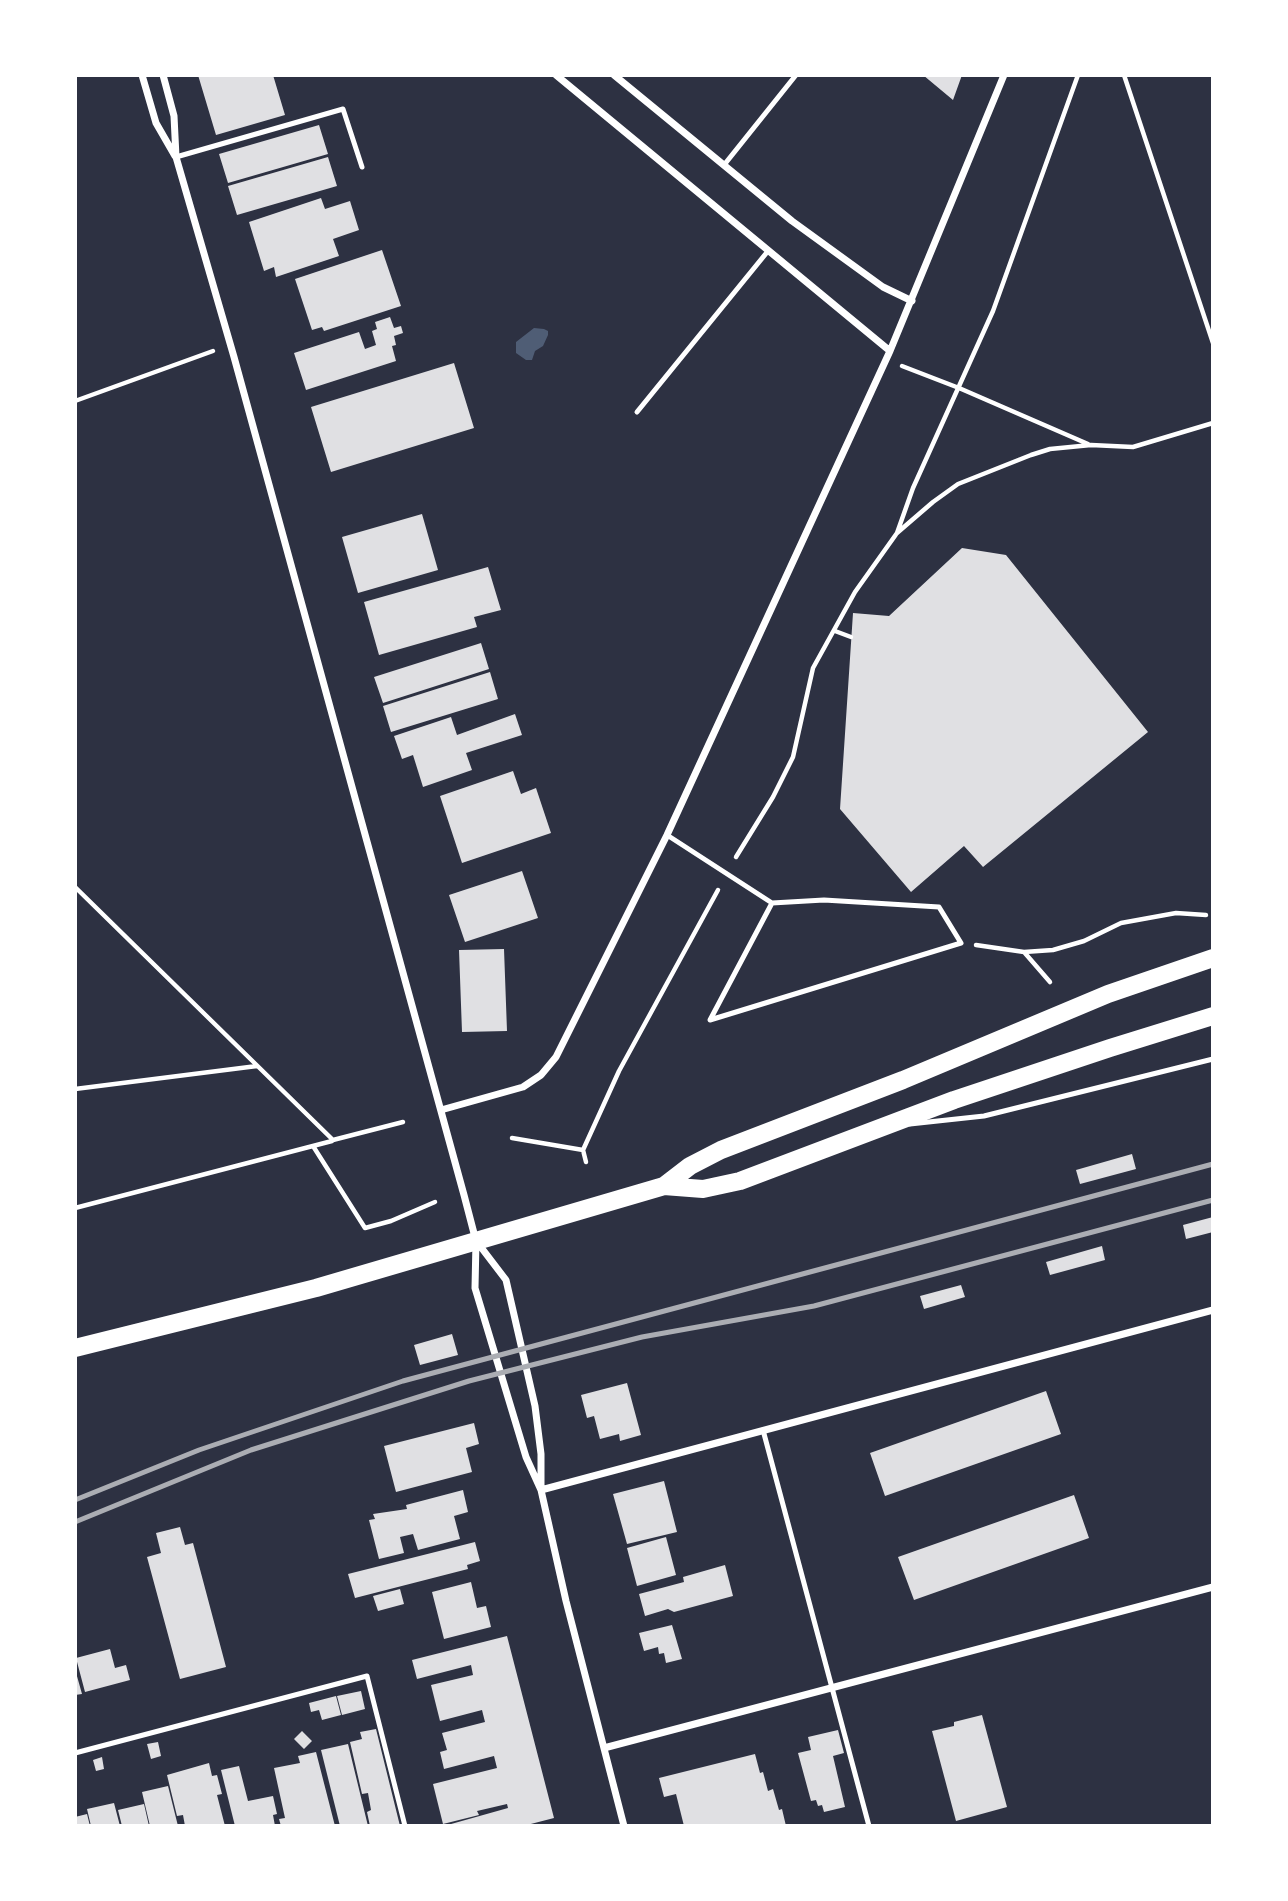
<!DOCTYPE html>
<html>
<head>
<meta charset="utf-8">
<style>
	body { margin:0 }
	#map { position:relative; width:1288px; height:1901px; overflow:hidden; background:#2d3142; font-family:"Zilla Slab",serif }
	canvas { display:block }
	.frame { position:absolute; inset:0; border:77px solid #fff; pointer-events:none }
</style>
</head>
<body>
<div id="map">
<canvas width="1288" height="1901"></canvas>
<div class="frame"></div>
</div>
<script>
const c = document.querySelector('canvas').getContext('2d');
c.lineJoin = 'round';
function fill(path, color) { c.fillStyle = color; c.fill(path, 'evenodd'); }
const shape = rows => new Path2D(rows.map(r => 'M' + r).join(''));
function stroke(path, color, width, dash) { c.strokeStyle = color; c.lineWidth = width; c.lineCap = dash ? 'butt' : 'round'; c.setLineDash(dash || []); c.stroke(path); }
fill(shape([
	[534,328,544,329,548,331,548,335,543,346,535,351,532,360,526,360,516,353,516,342]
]), '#4f5d75');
fill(shape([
	[198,75,273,75,285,115,216,135],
	[923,75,962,75,953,100],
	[319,125,328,154,228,183,219,154],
	[328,157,337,186,237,215,228,186],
	[321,198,325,209,350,201,359,230,333,239,339,256,276,277,274,267,264,271,249,222],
	[382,250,401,306,324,331,322,327,312,330,295,279],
	[390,317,394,328,401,326,403,333,394,336,396,345,392,346,396,361,306,390,294,353,359,332,365,349,376,345,372,331,377,329,375,322],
	[454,363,474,428,331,472,311,407],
	[422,514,438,570,358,593,342,537],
	[962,548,1006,555,1148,732,983,867,964,846,911,892,840,809,853,613,889,616],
	[488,567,501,610,474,617,477,627,379,655,364,602],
	[481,643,489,669,383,703,374,677],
	[490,672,498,699,391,732,383,706],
	[515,714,522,735,466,753,472,770,423,787,413,755,402,759,394,736,451,717,457,735],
	[513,771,521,794,536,788,551,833,462,863,440,796],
	[522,871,538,918,465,942,449,895],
	[504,949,507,1031,462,1032,459,950],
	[1132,1154,1136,1169,1080,1184,1076,1170],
	[1213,1217,1213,1232,1186,1239,1183,1225],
	[1102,1246,1105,1260,1050,1275,1046,1262],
	[961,1285,965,1297,924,1309,920,1296],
	[452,1334,458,1355,420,1365,414,1345],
	[627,1383,641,1435,620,1441,619,1434,600,1439,594,1416,587,1418,581,1395],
	[1046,1391,1061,1434,885,1496,870,1453],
	[474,1423,479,1444,466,1448,472,1472,396,1492,384,1446],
	[664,1481,677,1532,627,1544,613,1494],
	[463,1490,468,1512,454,1516,460,1539,418,1550,413,1534,400,1537,404,1553,379,1559,369,1520,375,1519,373,1514,407,1509,406,1505],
	[1074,1495,1089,1538,914,1600,898,1557],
	[180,1527,185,1545,193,1543,226,1667,180,1679,147,1557,161,1553,156,1533],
	[666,1537,676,1575,637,1586,627,1548],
	[475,1542,480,1561,467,1565,468,1569,355,1598,348,1574],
	[725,1565,733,1596,674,1612,668,1609,645,1616,639,1594,684,1582,683,1577],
	[471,1582,477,1608,486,1606,491,1627,444,1639,432,1592],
	[400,1589,404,1604,378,1611,373,1596],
	[672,1625,682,1659,666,1663,664,1653,659,1654,658,1647,644,1651,639,1633],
	[507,1636,554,1818,523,1826,444,1826,508,1808,507,1804,477,1811,479,1815,443,1824,433,1784,497,1768,494,1756,444,1769,440,1752,447,1750,442,1733,485,1722,482,1710,440,1721,431,1685,473,1675,471,1665,417,1679,412,1660],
	[110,1649,115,1668,126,1665,130,1680,85,1692,76,1658],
	[75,1669,82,1694,75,1695],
	[361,1691,365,1709,342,1715,337,1696],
	[336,1696,341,1715,322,1720,319,1710,311,1712,309,1703],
	[982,1715,1007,1807,956,1821,932,1731,954,1726,954,1722],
	[376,1729,400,1826,370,1826,367,1812,371,1810,368,1793,362,1794,350,1742,362,1739,360,1732],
	[838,1730,844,1753,833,1756,845,1807,824,1812,822,1805,818,1806,816,1800,811,1801,798,1753,811,1750,808,1737],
	[302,1731,312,1741,304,1749,294,1739],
	[158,1742,161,1756,151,1759,147,1744],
	[348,1744,368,1826,340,1826,321,1750],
	[316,1752,335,1826,281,1826,279,1819,285,1818,274,1768,300,1763,298,1756],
	[755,1754,760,1773,763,1772,768,1791,773,1789,779,1810,782,1809,786,1826,684,1826,676,1794,664,1797,659,1778],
	[102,1757,104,1769,96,1771,93,1760],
	[209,1763,212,1776,217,1775,222,1794,217,1795,225,1826,185,1826,183,1815,177,1816,167,1775],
	[239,1766,248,1801,273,1796,277,1814,273,1815,275,1826,235,1826,221,1770],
	[168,1786,178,1826,150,1826,142,1792],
	[114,1803,120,1826,91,1826,87,1809],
	[144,1804,149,1826,122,1826,118,1810],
	[87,1814,90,1826,75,1826,75,1817]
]), '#e0e0e3');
stroke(shape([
	[1124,75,1213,343],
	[902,366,959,388,1088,444],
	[75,401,213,351],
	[897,533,913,488,993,311,1078,75],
	[835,631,851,637],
	[736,857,773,797,793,757,813,668,855,592,897,533,933,502,958,484,1031,455,1050,449,1091,445,1133,447,1213,423],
	[75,887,333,1140,403,1122],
	[976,945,1024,952],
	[1050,982,1024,952,1053,950,1084,941,1121,923,1176,913,1206,915],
	[75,1089,257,1066],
	[512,1138,583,1150],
	[313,1146,365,1228,391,1221,435,1202],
	[586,1162,583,1150,619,1071,718,890],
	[75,1208,332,1141]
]), '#fff', 4.5);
stroke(shape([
	[176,157,343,109,362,167],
	[724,165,796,75],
	[637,412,768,251],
	[667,835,772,903],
	[824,900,939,907,961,943,710,1020,772,903,824,900],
	[910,1124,984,1116,1213,1059],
	[763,1430,869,1826],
	[75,1753,367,1676,405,1826]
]), '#fff', 5);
stroke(shape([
	[142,75,156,123,175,156],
	[163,75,174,116,176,157,234,357,464,1195,476,1241,475,1288,526,1457,541,1490,566,1601,624,1826],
	[556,75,890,351],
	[614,75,792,221,883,287,912,301],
	[441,1110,523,1087,541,1075,556,1057,667,835,890,351,1004,75],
	[477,1242,506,1280,535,1406,541,1454,541,1486],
	[541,1490,1213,1310],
	[604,1748,1213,1587]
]), '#fff', 7);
stroke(shape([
	[664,1186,690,1166,721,1150,903,1080,1108,994,1213,958],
	[75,1348,316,1288,664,1186,703,1189,740,1181,954,1100,1110,1048,1213,1016]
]), '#fff', 18);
stroke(shape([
	[75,1500,199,1450,403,1381,1213,1164],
	[75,1522,251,1450,469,1381,642,1337,814,1306,1213,1200]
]), '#abadb3', 5);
</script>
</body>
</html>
